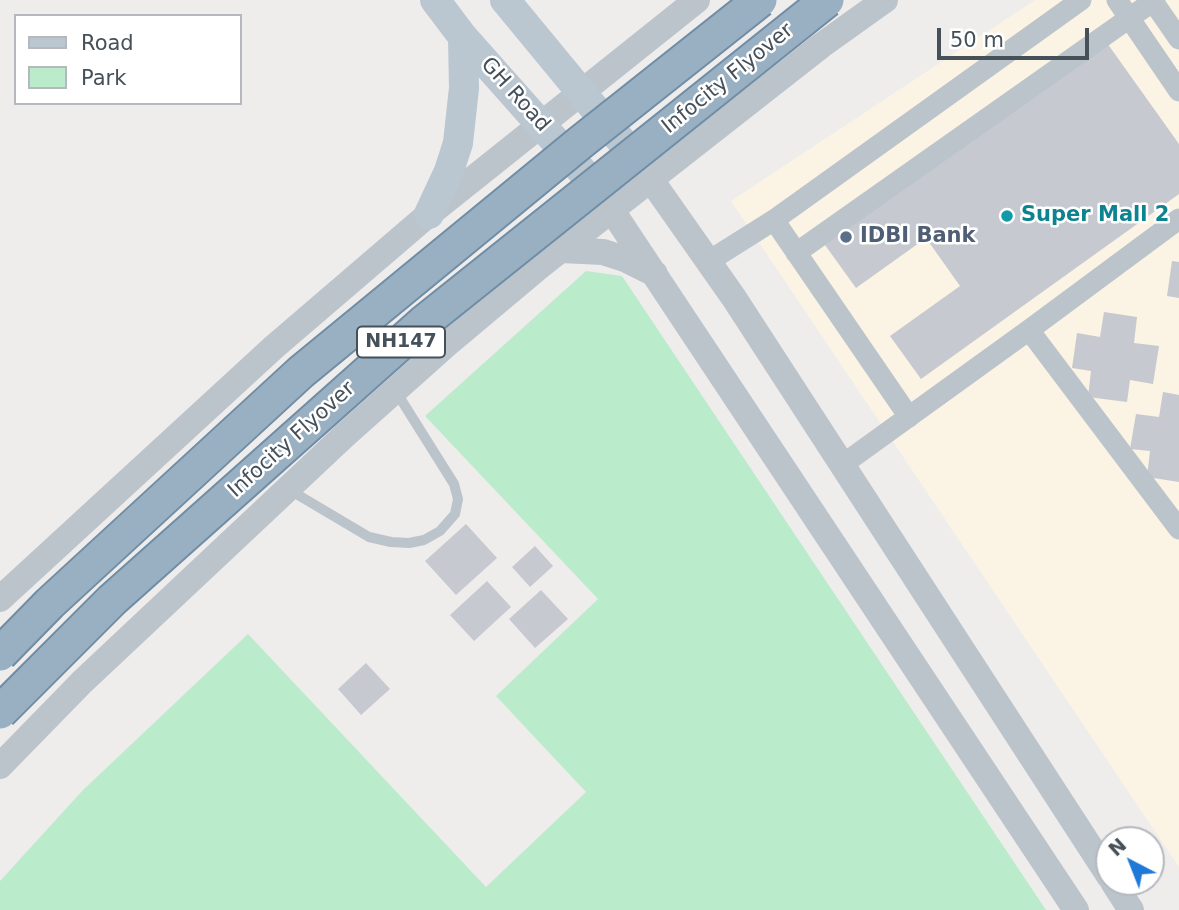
<!DOCTYPE html>
<html>
<head>
<meta charset="utf-8">
<style>
	body { margin:0 }
	#map { position:relative; width:1179px; height:910px; overflow:hidden; background:#efecec; font-family:"DejaVu Sans",sans-serif }
	canvas { display:block }
	.legend { position:absolute; left:14px; top:14px; width:228px; height:91px; box-sizing:border-box; background:#fff; border:2px solid #b5b9bd; margin:0; padding:9px 12px; list-style:none; font-size:21px; color:#455059 }
	.legend li { display:flex; align-items:center; gap:14px; height:35px }
	.legend b { width:35px; border:2px solid #b5b9bd }
	.north { position:absolute; left:1095px; top:826px; width:70px; height:70px; box-sizing:border-box; background:#fff; border:2px solid #b5b9bd; border-radius:50%; rotate:318deg; font-size:19px; font-weight:700; line-height:28px; text-align:center; color:#455059 }
	.north::after { content:''; display:block; margin:auto; width:24px; height:32px; background:#1f79d6; clip-path:polygon(50% 0,100% 100%,50% 72%,0 100%) }
	.scale { position:absolute; left:937px; top:28px; width:152px; height:32px; box-sizing:border-box; border:4px solid #455059; border-top:0; padding-left:9px; font-size:21px; line-height:24px; white-space:nowrap; color:#455059; -webkit-text-stroke:5px #fff; paint-order:stroke }
</style>
</head>
<body>
<div id="map">
<canvas width="1179" height="910"></canvas>
<ul class="legend">
<li><b style="height:9px;background:#bac6d0"></b>Road</li>
<li><b style="height:19px;background:#baeccb"></b>Park</li>
</ul>
<div class="north">N</div>
<div class="scale">50 m</div>
</div>
<script>
const c = document.querySelector('canvas').getContext('2d');
c.lineJoin = 'round';
function fill(path, color) { c.fillStyle = color; c.fill(path, 'evenodd'); }
const shape = rows => new Path2D(rows.map(r => 'M' + r).join(''));
function stroke(path, color, width, dash) { c.strokeStyle = color; c.lineWidth = width; c.lineCap = dash ? 'butt' : 'round'; c.setLineDash(dash || []); c.stroke(path); }
function label(font, color, halo, rows, align = 'center') {
  c.font = font + ' "DejaVu Sans",sans-serif'; c.lineWidth = 5; c.setLineDash([]); c.textBaseline = 'middle'; c.strokeStyle = halo; c.fillStyle = color; for (const [text, x, y, turn = 0] of rows) {
    c.save(); c.translate(x, y); c.rotate((+turn || 0) * Math.PI / 180); c.textAlign = isNaN(turn) ? turn : align; if (halo) c.strokeText(text, 0, 0); c.fillText(text, 0, 0); c.restore();
  }
}
fill(shape([
	[1035,0,1179,0,1179,867,731,201]
]), '#fbf3e4');
fill(shape([
	[586,271,622,276,1046,910,0,910,0,881,83,790,248,634,486,887,586,792,496,696,598,599,425,416]
]), '#baeccb');
fill(shape([
	[1107,43,1179,144,1179,194,921,379,890,336,960,286,926,238,856,288,825,245],
	[1172,261,1179,262,1179,298,1167,296],
	[1104,312,1137,317,1134,343,1159,346,1153,384,1130,380,1127,402,1088,397,1091,371,1072,368,1077,333,1100,337],
	[1163,392,1179,395,1179,482,1147,477,1150,451,1130,449,1136,414,1159,417],
	[466,524,497,558,456,595,425,561],
	[535,546,553,566,530,587,512,567],
	[487,581,511,607,474,641,450,615],
	[541,590,568,619,535,648,509,619],
	[366,663,390,689,361,715,338,689]
]), '#c6c9cf');
stroke(shape([
	[288,489,369,537,391,542,409,543,424,540,440,531,455,514,458,499,454,484,395,390]
]), '#bbc4cb', 10);
stroke(shape([
	[1117,0,1179,91],
	[1152,0,1179,39],
	[774,220,909,417],
	[796,253,1155,0],
	[709,261,774,220,1081,0],
	[1029,330,1179,529],
	[842,465,1029,330,1179,219]
]), '#bbc4cb', 21);
stroke(shape([
	[642,167,734,298,1109,876],
	[603,197,1076,910],
	[561,250,603,252,625,259,655,274],
	[0,599,274,347,429,214,697,0],
	[0,766,82,682,345,435,447,344,540,266,822,45,885,0],
	[1113,882,1131,910]
]), '#bbc4cb', 26);
stroke(shape([
	[435,0,463,37,597,188],
	[505,0,637,160],
	[429,214,449,171,458,143,464,88,463,37]
]), '#bac6d0', 30);
const trunkBridge = shape([
	[0,654,50,603,301,372,581,142,760,0],
	[0,712,112,600,423,323,827,0]
]);
stroke(trunkBridge, '#708da6', 37, []);
stroke(trunkBridge, '#98b0c2', 33);
for (const [x, y, r, color] of [
	[1007,216,7,"#0f9aa8"],
	[846,237,7,"#5c6f8a"]
]) { const dot = new Path2D(); dot.arc(x, y, r, 0, 2 * Math.PI); c.fillStyle = color; c.fill(dot); stroke(dot, '#fff', 2.5); }
for (const [x, y, w] of [
	[401,342,88]
]) { const box = new Path2D(); box.roundRect(x - w / 2, y - 15.5, w, 31, 5); c.fillStyle = '#fff'; c.fill(box); stroke(box, '#455059', 2); }
label('bold 19px', '#455059', null, [
	["NH147",401,342]
]);
label('21px', '#455059', '#fff', [
	["Infocity Flyover",728,79,-39],
	["GH Road",515,95,48],
	["Infocity Flyover",292,440,-42]
]);
label('bold 21px', '#0d838f', '#fff', [
	["Super Mall 2",1021,216]
], 'left');
label('bold 21px', '#4e5e75', '#fff', [
	["IDBI Bank",860,237]
], 'left');
</script>
</body>
</html>
